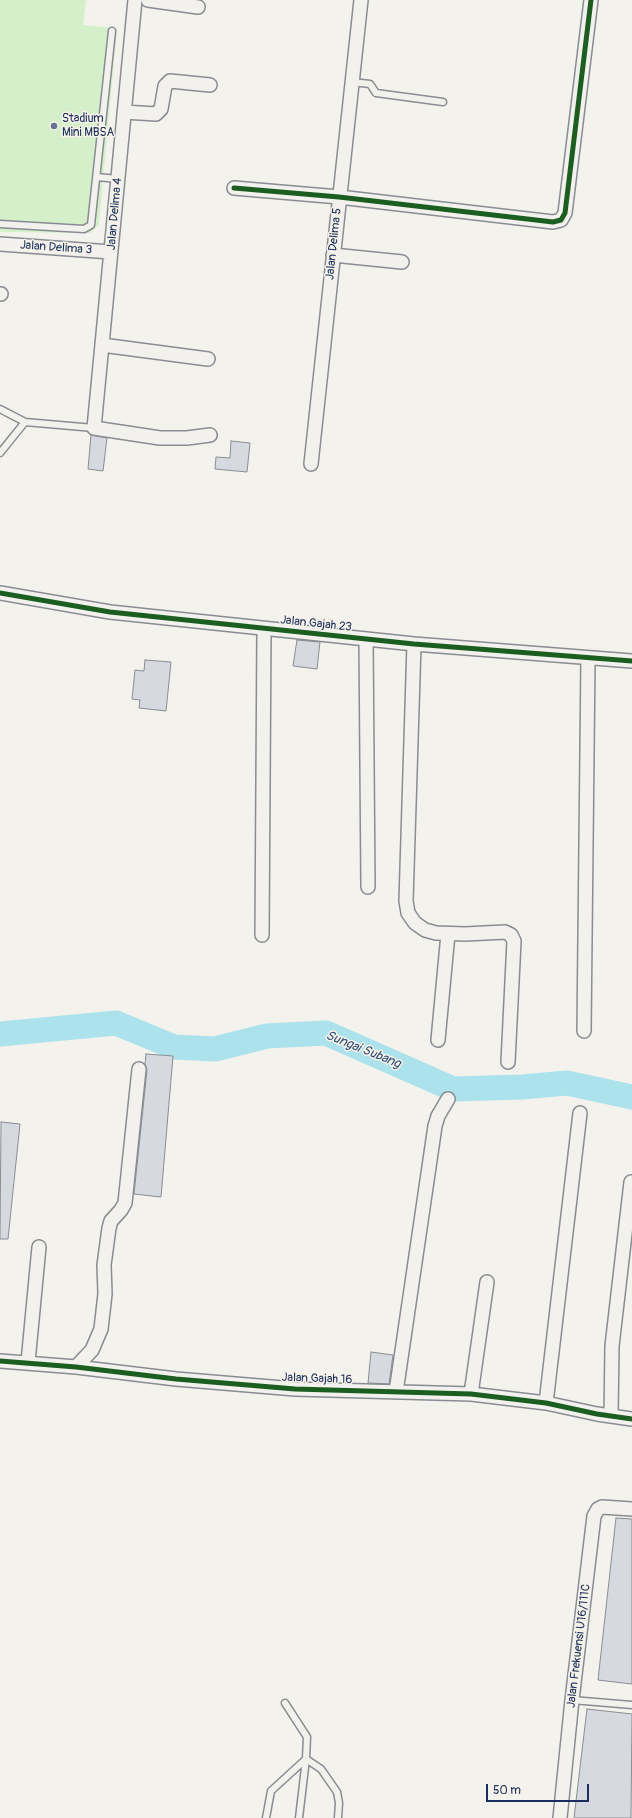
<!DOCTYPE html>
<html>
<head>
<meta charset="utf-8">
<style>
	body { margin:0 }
	#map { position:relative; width:632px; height:1818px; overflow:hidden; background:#f4f2ec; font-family:Pangolin,sans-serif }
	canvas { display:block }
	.scale { position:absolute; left:486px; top:1784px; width:103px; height:18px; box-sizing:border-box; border:2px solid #1b2f5e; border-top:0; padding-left:5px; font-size:12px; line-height:14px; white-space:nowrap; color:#1b2f5e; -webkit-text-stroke:3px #f7f3e8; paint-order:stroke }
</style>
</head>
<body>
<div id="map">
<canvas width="632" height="1818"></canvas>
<div class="scale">50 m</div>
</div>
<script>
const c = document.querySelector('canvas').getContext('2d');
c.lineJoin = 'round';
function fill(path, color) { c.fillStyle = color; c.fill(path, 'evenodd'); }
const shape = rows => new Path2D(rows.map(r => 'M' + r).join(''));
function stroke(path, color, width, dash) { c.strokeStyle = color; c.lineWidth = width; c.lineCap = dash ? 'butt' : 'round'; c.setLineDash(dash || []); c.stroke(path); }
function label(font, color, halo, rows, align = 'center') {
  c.font = font + ' Pangolin,sans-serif'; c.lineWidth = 3; c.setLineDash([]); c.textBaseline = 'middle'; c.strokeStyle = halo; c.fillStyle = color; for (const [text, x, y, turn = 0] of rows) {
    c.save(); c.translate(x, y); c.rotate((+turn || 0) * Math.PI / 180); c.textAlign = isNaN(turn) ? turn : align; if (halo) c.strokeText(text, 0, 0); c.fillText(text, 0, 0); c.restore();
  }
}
fill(shape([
	[0,0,86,0,83,25,117,28,99,224,90,233,0,232]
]), '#d4efc9');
stroke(shape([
	[0,1034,116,1023,174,1047,215,1049,267,1036,326,1033,453,1089,522,1087,567,1083,632,1097]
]), '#ace2eb', 25);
const building = shape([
	[91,435,107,438,103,471,88,469,91,435],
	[231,441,250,443,247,472,215,469,216,457,230,458,231,441],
	[297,640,320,642,317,669,293,666,297,640],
	[145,660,171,662,166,711,139,708,140,700,132,699,135,670,144,671,145,660],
	[146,1054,173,1056,161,1197,134,1194,147,1070,145,1064,146,1054],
	[1,1122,20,1124,8,1239,0,1239,1,1122],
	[371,1352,393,1355,389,1384,368,1383,371,1352],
	[616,1518,632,1519,632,1684,598,1680,616,1518],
	[587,1709,632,1714,631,1818,574,1818,587,1709]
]);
fill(building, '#d6d9e0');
stroke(building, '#898c92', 1);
const lane = shape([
	[352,82,370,84,376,93,443,102],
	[97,177,118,179],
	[0,224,84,229,91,225,112,31],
	[0,409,25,422,94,428],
	[0,453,25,422],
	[572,1700,632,1705],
	[285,1703,307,1737,306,1759,299,1818],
	[266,1818,271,1791,306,1759,321,1769,337,1792,339,1803,338,1818]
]);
const street = shape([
	[135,0,94,428,160,438,187,438,210,435],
	[148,0,198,7],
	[124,112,156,114,161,109,165,86,170,81,210,85],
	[234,188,339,197,553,222,561,220,565,213,591,0],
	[0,244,111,252],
	[333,255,402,262],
	[0,294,1,294],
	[102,345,208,359],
	[311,464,361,0],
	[0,593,110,612,414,644,632,661],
	[366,639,368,887],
	[414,644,406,901,408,913,415,923,425,930,436,933,465,934,505,932,511,935,514,941,508,1062],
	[262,935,264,629],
	[584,1031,588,658],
	[438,1040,448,934],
	[0,1361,76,1367,176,1379,295,1389,471,1394,546,1403,597,1414,632,1419],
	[28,1362,39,1247],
	[76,1367,92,1350,101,1329,105,1294,104,1265,109,1228,111,1221,121,1210,125,1203,139,1069],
	[396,1392,435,1126,438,1116,448,1099],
	[471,1394,487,1282],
	[546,1403,580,1113],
	[611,1416,612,1346,631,1182],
	[560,1818,572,1700,594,1516,598,1509,602,1507,632,1509]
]);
stroke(lane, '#898c92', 9);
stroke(street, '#898c92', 16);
stroke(lane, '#f2f1ed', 6);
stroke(street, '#f2f1ed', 13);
stroke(shape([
	[234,188,339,197,553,222,561,220,565,213,591,0],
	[0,593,110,612,414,644,632,661],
	[0,1361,76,1367,176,1379,295,1389,471,1394,546,1403,597,1414,632,1419]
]), '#1b5e20', 5);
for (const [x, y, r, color] of [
	[54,126,4,"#677390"]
]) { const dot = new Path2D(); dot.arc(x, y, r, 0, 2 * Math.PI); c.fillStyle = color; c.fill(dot); stroke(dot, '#f7f3e8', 1.5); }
label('12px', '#1b2f5e', '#f7f3e8', [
	["Stadium",62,119],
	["Mini MBSA",62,133]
], 'left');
label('12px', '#1b2f5e', '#f7f3e8', [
	["Jalan Delima 4",115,214,-85],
	["Jalan Delima 5",334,244,-84],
	["Jalan Delima 3",56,248,4],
	["Jalan Gajah 23",316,624,6],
	["Jalan Gajah 16",317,1379,2],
	["Jalan Frekuensi U16/111C",579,1646,-83]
]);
label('italic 13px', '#32517a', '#f7f3e8', [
	["Sungai Subang",363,1050,22]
]);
</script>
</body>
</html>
